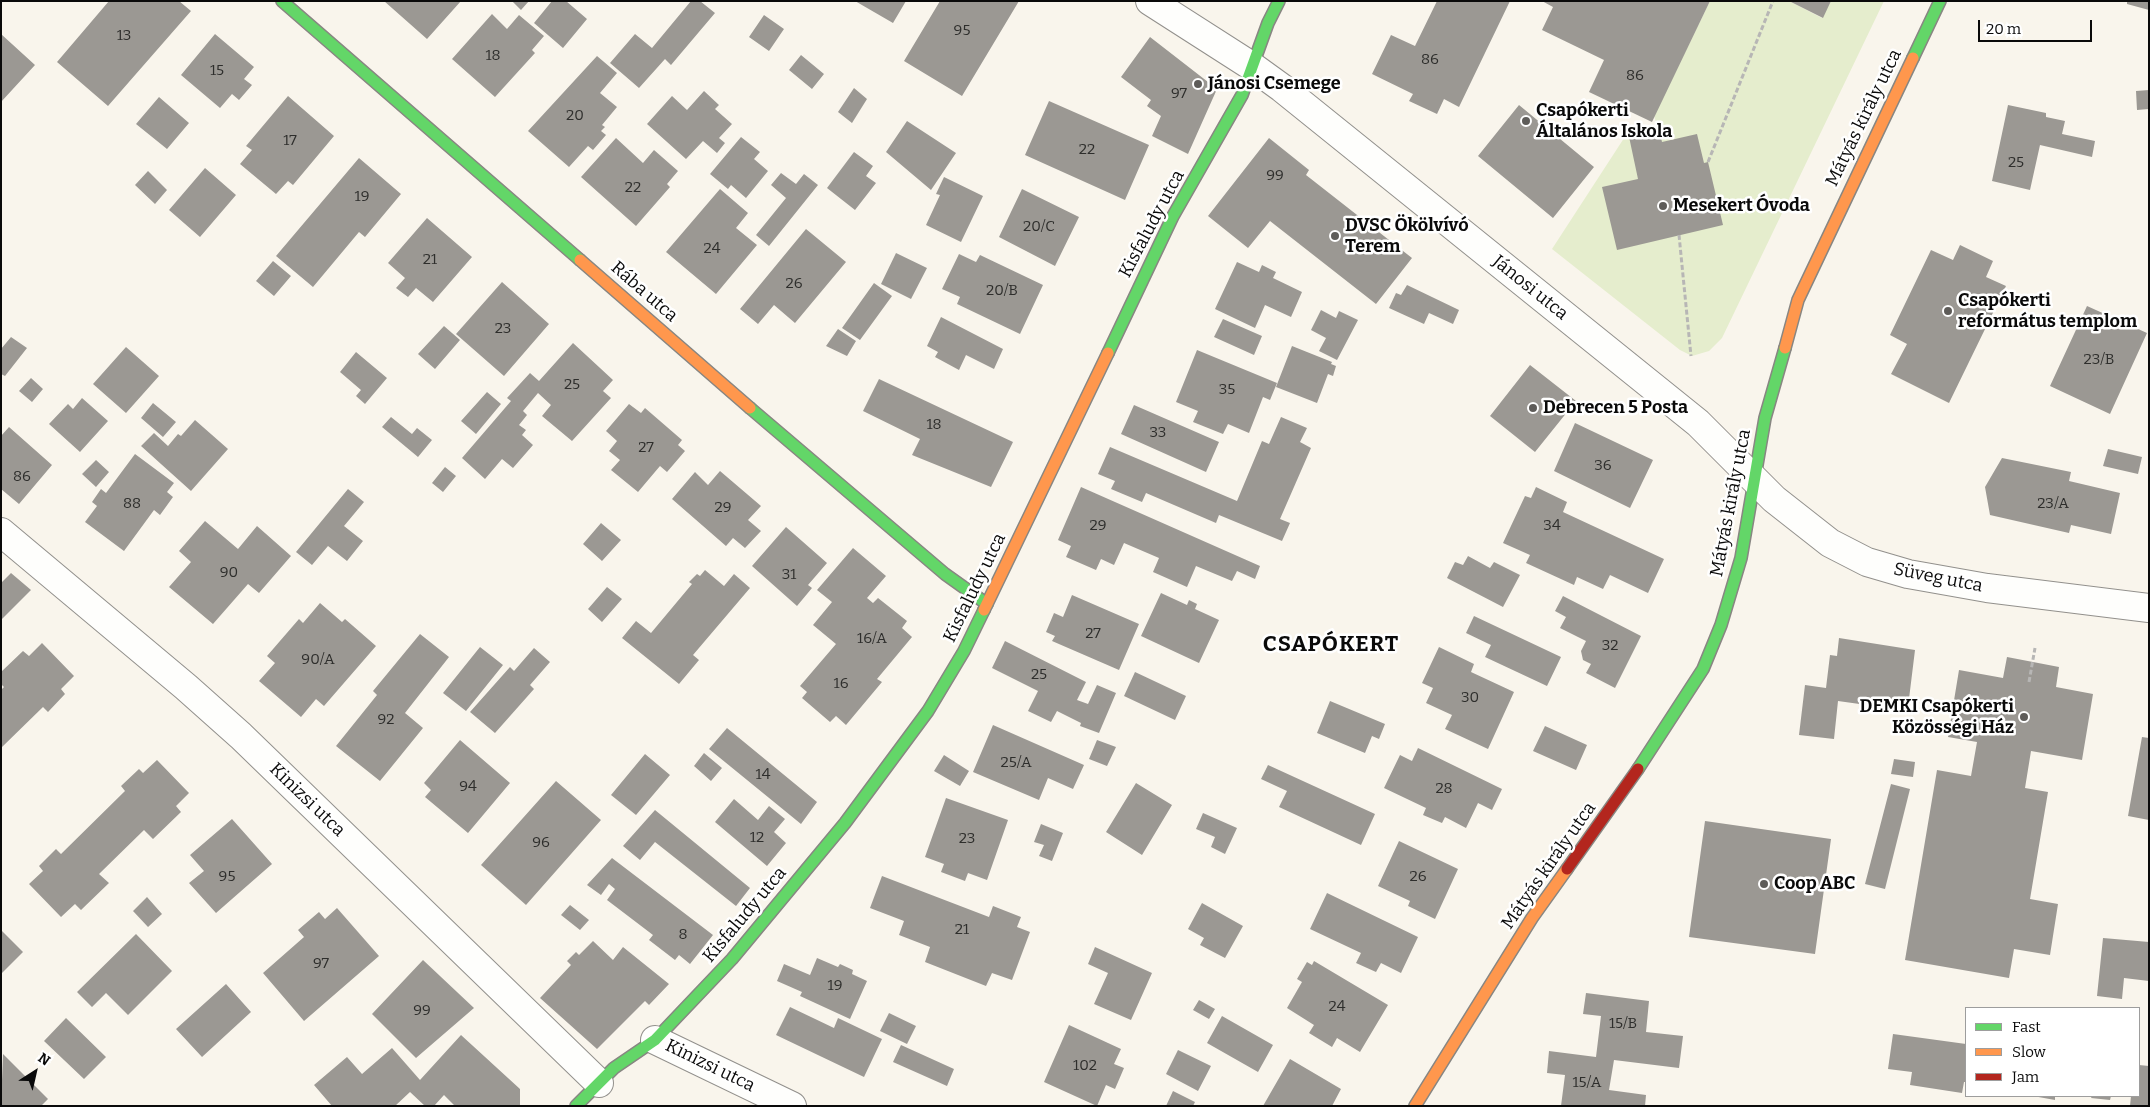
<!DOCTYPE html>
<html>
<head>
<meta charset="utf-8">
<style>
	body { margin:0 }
	#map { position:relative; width:2150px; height:1107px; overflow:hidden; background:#f9f5ec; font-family:Bitter,serif }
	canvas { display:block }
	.frame { position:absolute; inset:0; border:2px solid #0a0a0a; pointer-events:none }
	.legend { position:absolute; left:1965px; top:1007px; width:175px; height:90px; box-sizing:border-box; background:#fff; border:1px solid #9d9d9d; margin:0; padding:6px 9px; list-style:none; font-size:15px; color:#0a0a0a }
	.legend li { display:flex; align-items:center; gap:10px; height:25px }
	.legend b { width:25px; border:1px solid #9d9d9d }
	.north { position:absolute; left:10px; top:1047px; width:50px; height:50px; -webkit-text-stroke:4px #fff; paint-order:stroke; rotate:35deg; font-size:14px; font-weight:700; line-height:20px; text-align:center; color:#0a0a0a }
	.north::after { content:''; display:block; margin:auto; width:18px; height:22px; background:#0a0a0a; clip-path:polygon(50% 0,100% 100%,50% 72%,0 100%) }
	.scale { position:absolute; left:1978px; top:20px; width:114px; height:22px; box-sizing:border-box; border:2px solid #0a0a0a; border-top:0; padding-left:6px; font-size:15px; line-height:18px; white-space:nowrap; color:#0a0a0a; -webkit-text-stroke:4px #fff; paint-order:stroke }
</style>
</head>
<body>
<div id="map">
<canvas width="2150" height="1107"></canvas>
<div class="frame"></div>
<ul class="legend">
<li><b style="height:6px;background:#63d668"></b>Fast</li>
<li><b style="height:6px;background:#ff974d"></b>Slow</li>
<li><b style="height:6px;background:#b3261e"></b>Jam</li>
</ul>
<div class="north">N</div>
<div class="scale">20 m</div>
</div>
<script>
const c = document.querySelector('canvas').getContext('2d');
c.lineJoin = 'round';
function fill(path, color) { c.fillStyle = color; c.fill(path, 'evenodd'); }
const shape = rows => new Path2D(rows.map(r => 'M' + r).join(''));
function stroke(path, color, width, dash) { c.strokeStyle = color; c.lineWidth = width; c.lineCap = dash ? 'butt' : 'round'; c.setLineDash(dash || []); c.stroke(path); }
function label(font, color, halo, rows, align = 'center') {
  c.font = font + ' Bitter,serif'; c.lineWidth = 5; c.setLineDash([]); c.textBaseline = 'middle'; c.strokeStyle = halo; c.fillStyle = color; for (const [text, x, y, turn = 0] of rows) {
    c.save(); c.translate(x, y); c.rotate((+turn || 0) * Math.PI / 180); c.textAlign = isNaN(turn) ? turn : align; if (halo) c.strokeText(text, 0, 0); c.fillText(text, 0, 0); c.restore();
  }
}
fill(shape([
	[1710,1,1789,1,1822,18,1831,1,1884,1,1722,338,1709,351,1692,356,1680,350,1552,249,1628,132,1657,125,1654,116]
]), '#e5edcd');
fill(shape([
	[109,1,179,1,191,11,108,106,57,62],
	[384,1,461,1,427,39],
	[512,1,529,1,521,10],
	[552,1,566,1,587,19,563,48,534,23],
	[691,1,700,1,715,13,671,65,665,59,639,88,610,63,635,34,652,48],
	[855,1,906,1,893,23],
	[940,1,1019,1,962,96,904,61],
	[1437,1,1510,1,1459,107,1444,99,1437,114,1409,101,1413,94,1372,74,1391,35,1415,46],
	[1542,1,1710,1,1652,122,1589,92,1604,60,1542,30,1553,7],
	[1789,1,1831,1,1823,18],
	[2127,1,2149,1,2149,10,2127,4],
	[492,14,507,29,519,15,544,36,532,50,535,53,495,97,452,59],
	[764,15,784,29,769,51,749,37],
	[1,34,35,65,1,102],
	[215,34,254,67,244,79,252,85,239,100,232,94,220,108,181,75],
	[1150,37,1217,89,1188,154,1152,136,1161,116,1147,106,1151,100,1121,77],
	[801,55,824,74,812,89,789,70],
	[597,56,617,73,600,93,617,107,602,125,605,127,601,131,606,135,593,150,588,146,569,167,528,131],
	[854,88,867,99,852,123,838,112],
	[2149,90,2149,109,2137,110,2136,91],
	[704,91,719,105,715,109,732,124,719,138,725,143,717,153,703,141,686,159,647,124,672,96,687,110],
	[288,96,334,136,293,185,288,181,276,194,240,164,252,150,246,146],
	[159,97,189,123,167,149,136,124],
	[1049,101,1149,145,1125,200,1025,155],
	[1519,105,1594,167,1553,218,1478,156],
	[2008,105,2046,113,2046,117,2065,121,2062,134,2095,141,2092,157,2040,145,2030,190,1992,181],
	[907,121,956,153,931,190,886,152],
	[1658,125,1662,142,1697,134,1704,163,1708,162,1723,225,1617,250,1602,187,1638,179,1628,132],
	[741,137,760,152,754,159,768,171,746,198,731,185,728,189,710,174],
	[616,138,643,163,654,150,678,171,667,184,670,187,636,226,581,177],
	[1269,138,1309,170,1306,175,1412,258,1376,304,1270,221,1248,248,1208,216],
	[854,152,873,166,866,176,876,183,855,210,827,188],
	[359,158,401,194,365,237,359,232,313,287,276,256],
	[205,168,236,195,200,237,169,210],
	[148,171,167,190,155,204,135,185],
	[781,173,796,184,804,174,818,185,769,246,756,235,786,198,771,185],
	[944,177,983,196,961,242,926,225,940,195,936,194],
	[720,189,748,213,736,228,757,245,716,294,666,252],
	[1022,189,1079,217,1055,266,999,237],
	[427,218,472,257,433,302,416,288,408,297,396,288,405,278,388,263],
	[806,229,846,262,795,323,774,305,758,324,740,309],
	[1960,245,1993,261,1986,277,2006,286,1949,403,1891,374,1907,344,1890,335,1931,250,1953,260],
	[896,253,927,268,911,299,881,284],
	[959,254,976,262,980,255,1043,285,1020,334,957,304,960,297,942,289],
	[273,261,291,276,274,296,256,281],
	[1237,262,1259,272,1262,265,1276,272,1273,278,1302,292,1291,317,1265,305,1255,328,1215,309],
	[502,282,549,324,504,376,456,334],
	[874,283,892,296,860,340,842,328],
	[1407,285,1459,310,1453,324,1429,313,1424,324,1389,308,1396,293,1401,295],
	[2087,306,2147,333,2110,414,2050,386],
	[1321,310,1336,318,1339,311,1358,320,1337,360,1319,351,1326,338,1311,330],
	[941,317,1003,349,994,369,966,355,959,370,935,357,938,352,927,346],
	[1223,319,1262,336,1254,355,1214,337],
	[444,326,460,340,435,369,418,354],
	[838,329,856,341,847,356,826,346],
	[11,337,27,348,5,376,1,374,1,349],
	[573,343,613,380,603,391,611,398,572,441,542,416,551,405,538,393,523,411,527,415,519,425,526,430,522,435,533,445,513,468,502,459,485,479,462,458,511,401,507,398,530,373,539,381],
	[1292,346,1332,362,1331,364,1336,366,1333,376,1328,374,1317,403,1276,387],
	[126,347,159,376,126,413,93,384],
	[1197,350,1277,383,1270,400,1263,397,1249,433,1228,424,1223,434,1193,422,1198,411,1176,402],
	[356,352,387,378,365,404,356,396,361,390,340,372],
	[1530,365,1576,401,1535,452,1490,416],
	[31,378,43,389,32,402,19,391],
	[879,379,1013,442,991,487,912,455,920,439,863,411],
	[487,392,501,404,476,434,461,421],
	[82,398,108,421,80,452,49,424,68,404,73,409],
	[153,403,176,422,163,437,141,418],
	[629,404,641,413,645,408,682,440,678,445,685,451,667,472,660,466,638,492,611,470,620,460,609,451,617,441,606,431],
	[1134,405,1219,442,1206,472,1121,434],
	[391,417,412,434,417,428,432,440,418,457,382,427],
	[1281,417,1307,428,1300,442,1311,448,1280,519,1290,523,1282,541,1219,515,1216,523,1146,493,1142,502,1111,489,1115,481,1098,474,1110,447,1237,501,1262,441,1269,444],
	[195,420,228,449,191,491,141,446,154,433,168,446,178,434,181,436],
	[1575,423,1653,460,1630,508,1554,471],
	[9,427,52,465,19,504,1,489,1,436],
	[2108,449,2142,457,2138,474,2103,466],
	[135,454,174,483,167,492,173,497,160,515,154,510,124,551,85,522,97,506,92,502,101,489,106,493],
	[2002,458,2071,472,2069,481,2120,493,2111,534,2071,525,2069,533,1990,515,1985,487],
	[96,460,109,472,96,487,82,474],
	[445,467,456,476,443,492,432,483],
	[720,471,761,506,748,520,761,531,745,548,733,538,726,546,672,499,695,472,708,485],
	[1081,487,1260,566,1255,579,1237,571,1232,581,1196,566,1187,587,1153,572,1159,558,1124,543,1114,565,1101,559,1096,570,1066,557,1071,546,1058,540],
	[1536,487,1567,502,1563,512,1664,559,1648,593,1610,575,1603,589,1577,577,1574,585,1526,563,1530,555,1503,543,1525,496,1531,498],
	[348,489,364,502,344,526,363,541,347,561,328,546,312,565,296,552],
	[205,521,238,549,257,526,291,556,259,593,248,584,213,624,169,587,191,562,179,551],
	[601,523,621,540,602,561,583,544],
	[786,527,827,563,808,585,812,588,797,606,752,566],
	[853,548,886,576,867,598,873,603,878,598,907,621,902,628,912,637,877,679,882,682,846,725,836,716,830,722,802,698,807,692,800,686,836,644,813,625,832,602,817,590],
	[1468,556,1490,568,1494,562,1520,575,1503,607,1447,578,1455,562,1463,565],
	[705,570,724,586,734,574,750,588,693,655,699,660,679,684,622,638,636,621,651,633,692,584,689,582,697,574,700,576],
	[11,573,31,590,1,620,1,583],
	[607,587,622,599,602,622,588,609],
	[1161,593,1187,605,1189,600,1197,604,1195,609,1219,620,1199,663,1141,636],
	[1072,595,1139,624,1119,670,1052,641,1055,636,1046,632,1054,613,1063,617],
	[1563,596,1641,636,1615,688,1586,673,1591,664,1583,660,1581,651,1586,641,1560,628,1566,617,1555,611],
	[320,603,342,622,345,619,376,646,324,706,316,699,301,717,259,681,275,663,267,656,299,619,303,623],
	[1474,616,1561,657,1547,686,1485,657,1491,645,1466,633],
	[420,634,449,657,405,713,423,728,380,781,336,746,377,695,373,691],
	[1839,638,1915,650,1908,707,1882,703,1881,707,1838,701,1834,739,1799,735,1805,685,1826,688,1830,655,1837,656],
	[1005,641,1086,682,1077,700,1088,704,1097,685,1116,693,1099,733,1080,726,1081,723,1057,711,1051,722,1028,711,1038,691,992,668],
	[42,643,74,676,61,689,65,694,48,712,43,707,1,748,1,690,4,687,1,684,1,672,23,651,29,656],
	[480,647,503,665,466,711,443,693],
	[1439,647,1474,664,1471,672,1514,692,1488,749,1445,729,1452,715,1426,703,1433,688,1422,683],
	[534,648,550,662,530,685,534,689,495,733,470,712,510,667,514,671],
	[2007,657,2059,667,2056,687,2093,694,2082,760,2031,751,2025,788,2048,792,2030,899,2058,904,2050,955,2014,949,2009,978,1905,960,1937,770,1971,776,1977,742,1948,737,1959,670,2003,678],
	[1135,672,1186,696,1175,720,1124,696],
	[1330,701,1385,724,1379,739,1372,736,1365,753,1317,733],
	[993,725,1084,765,1073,789,1048,778,1039,800,973,772],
	[1545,726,1587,745,1576,770,1533,751],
	[727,728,817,802,801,824,709,749],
	[2142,737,2149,738,2149,820,2128,816],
	[460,740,510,783,468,833,425,797,431,790,424,783],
	[1097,740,1116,747,1107,766,1089,759],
	[1418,748,1502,789,1492,810,1478,803,1466,828,1445,817,1442,823,1423,815,1426,808,1384,788,1400,755,1412,761],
	[704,753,722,768,711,781,694,766],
	[645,754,670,775,636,815,611,795],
	[944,755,969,771,960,786,934,771],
	[1894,759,1915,762,1913,777,1891,774],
	[157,760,189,793,176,806,181,812,153,839,144,830,99,874,109,883,81,910,75,904,61,917,29,884,43,871,39,866,56,849,61,854,125,791,121,786,139,769,143,773],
	[1268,765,1375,814,1361,845,1279,807,1287,791,1261,779],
	[556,781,601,820,526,905,481,865],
	[1136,783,1172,805,1142,855,1106,832],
	[1891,784,1910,789,1885,889,1865,884],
	[946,798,1008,820,987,880,968,873,965,881,941,872,944,864,925,857],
	[734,799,758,820,769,806,785,819,774,832,786,843,767,866,715,822],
	[655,810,750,888,736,906,655,842,640,860,623,846],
	[1203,813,1237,828,1225,854,1211,847,1215,837,1196,829],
	[232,819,272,864,216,913,189,883,204,871,190,855],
	[1705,821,1831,839,1815,954,1689,937],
	[1041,824,1063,833,1052,861,1039,856,1044,845,1034,842],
	[1399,841,1458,869,1435,919,1408,906,1410,901,1378,886],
	[612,858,713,935,690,964,679,955,675,960,649,940,653,935,607,900,615,889,609,884,601,895,587,885],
	[882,876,989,917,993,906,1021,917,1017,927,1030,932,1012,980,992,973,986,986,925,962,930,947,899,935,904,921,870,908],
	[1327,893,1418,937,1401,973,1381,963,1376,972,1356,963,1361,953,1310,929],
	[147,897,162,914,148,927,133,911],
	[1202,903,1243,926,1225,958,1200,945,1204,938,1188,929],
	[570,905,589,920,580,930,561,915],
	[337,908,379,956,304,1021,263,973,304,937,298,930,319,912,325,919],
	[1,930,23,952,1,974],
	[136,934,172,971,128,1015,106,993,92,1007,77,992],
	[2103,938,2149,942,2149,981,2124,978,2122,999,2097,996],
	[593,941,613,960,623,947,669,984,649,1005,645,1001,597,1049,540,998,571,965,567,961,576,952,579,955],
	[1095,947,1152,973,1131,1020,1094,1004,1108,973,1088,964],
	[817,958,838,967,840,964,853,970,852,974,867,981,850,1019,800,996,802,992,777,981,784,964,810,975],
	[423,960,474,1008,416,1058,372,1014],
	[1314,961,1388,1005,1360,1052,1337,1038,1332,1047,1309,1033,1314,1025,1287,1008,1302,982,1297,979,1307,962,1312,965],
	[226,984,251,1012,202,1057,176,1029],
	[1586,993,1649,1001,1646,1032,1683,1036,1679,1068,1614,1060,1609,1090,1646,1095,1645,1106,1561,1106,1565,1075,1547,1073,1549,1051,1596,1057,1601,1016,1583,1014],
	[1199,1000,1215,1009,1209,1019,1193,1010],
	[790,1007,834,1028,838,1018,882,1039,864,1077,776,1035],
	[889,1013,916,1026,907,1044,880,1031],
	[1222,1016,1273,1045,1258,1072,1207,1043],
	[66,1018,106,1057,84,1079,44,1041],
	[1069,1025,1121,1049,1114,1064,1124,1068,1115,1089,1106,1085,1097,1106,1044,1082],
	[1893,1034,1966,1044,1966,1082,1964,1082,1962,1093,1910,1085,1912,1072,1888,1069],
	[461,1035,520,1089,520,1106,455,1106,444,1095,434,1106,425,1106,410,1092,395,1106,332,1106,314,1085,347,1057,362,1074,392,1048,420,1080],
	[901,1045,954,1069,947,1086,893,1062],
	[1178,1050,1211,1066,1198,1091,1166,1074],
	[3,1054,48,1099,41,1106,1,1106],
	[1290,1059,1341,1089,1332,1106,1263,1106],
	[2139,1065,2149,1066,2149,1106,2130,1106,2131,1096,2139,1096],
	[1173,1091,1195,1102,1193,1106,1166,1106],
	[2033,1096,2055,1096,2055,1100],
	[2092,1096,2111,1096,2110,1100,2091,1098]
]), '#9b9893');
const street = shape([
	[1150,1,1253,67,1282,88,1698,423,1774,499,1830,543,1867,562,1908,574,1987,588,2149,608],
	[1,532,186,687,241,736,599,1083],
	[655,1040,792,1106]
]);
const fast = shape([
	[282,1,580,260],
	[1913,58,1940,1],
	[1108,353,1173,216,1242,95,1268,23,1279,1],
	[750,408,945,574,987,604],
	[1638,769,1703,669,1721,625,1741,558,1765,418,1785,348],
	[576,1106,614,1068,655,1040,732,959,845,823,928,711,964,651,984,610]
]);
const slow = shape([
	[580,260,750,408],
	[1785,348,1798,300,1913,58],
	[984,610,1108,353],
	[1415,1106,1532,918,1567,869]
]);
const jam = shape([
	[1567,869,1638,769]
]);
stroke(street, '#92908c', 30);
stroke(fast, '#888682', 14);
stroke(slow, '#888682', 14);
stroke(jam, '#888682', 14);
stroke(shape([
	[1708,162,1773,1],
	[1679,235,1691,356],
	[2029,682,2035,648]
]), '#b7b6b5', 3, [5, 2.5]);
stroke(street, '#fefefc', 28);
stroke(fast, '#63d668', 11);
stroke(slow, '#ff974d', 11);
stroke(jam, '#b3261e', 11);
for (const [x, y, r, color] of [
	[1198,84,5,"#5e5c59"],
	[1526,121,5,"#5e5c59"],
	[1663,206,5,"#5e5c59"],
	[1335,236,5,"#5e5c59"],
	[1948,311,5,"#5e5c59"],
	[1533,408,5,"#5e5c59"],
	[2024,717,5,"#5e5c59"],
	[1764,884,5,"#5e5c59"]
]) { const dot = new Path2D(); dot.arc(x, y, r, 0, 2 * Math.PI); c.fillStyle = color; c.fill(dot); stroke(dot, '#fff', 2); }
label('15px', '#2e2e2c', null, [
	["95",962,31],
	["13",124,36],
	["18",493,56],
	["86",1430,60],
	["15",217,71],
	["86",1635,76],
	["97",1179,94],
	["20",575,116],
	["17",290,141],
	["22",1087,150],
	["25",2016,163],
	["99",1275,176],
	["22",633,188],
	["19",362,197],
	["20/C",1039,227],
	["24",712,249],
	["21",430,260],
	["26",794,284],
	["20/B",1002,291],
	["23",503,329],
	["23/B",2099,360],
	["25",572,385],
	["35",1227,390],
	["18",934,425],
	["33",1158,433],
	["27",646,448],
	["36",1603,466],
	["86",22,477],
	["88",132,504],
	["23/A",2053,504],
	["29",723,508],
	["29",1098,526],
	["34",1552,526],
	["90",229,573],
	["31",789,575],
	["27",1093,634],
	["16/A",872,639],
	["32",1610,646],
	["90/A",318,660],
	["25",1039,675],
	["16",841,684],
	["30",1470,698],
	["92",386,720],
	["25/A",1016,763],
	["14",763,775],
	["94",468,787],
	["28",1444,789],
	["12",757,838],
	["23",967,839],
	["96",541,843],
	["95",227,877],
	["26",1418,877],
	["21",962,930],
	["8",683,935],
	["97",321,964],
	["19",835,986],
	["24",1337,1007],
	["99",422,1011],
	["15/B",1623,1024],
	["102",1085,1066],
	["15/A",1587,1083]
]);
label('bold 18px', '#0a0a0a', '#fff', [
	["Jánosi Csemege",1208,84],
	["Csapókerti",1536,111],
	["Általános Iskola",1536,132],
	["Mesekert Óvoda",1673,206],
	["DVSC Ökölvívó",1345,226],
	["Terem",1345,247],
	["Csapókerti",1958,301],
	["református templom",1958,322],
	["Debrecen 5 Posta",1543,408],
	["DEMKI Csapókerti",2014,707,"right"],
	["Közösségi Ház",2014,728,"right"],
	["Coop ABC",1774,884]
], 'left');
label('18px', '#0a0a0a', '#fff', [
	["Mátyás király utca",1864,118,-64],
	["Kisfaludy utca",1152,224,-62],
	["Jánosi utca",1530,288,39],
	["Rába utca",644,292,41],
	["Mátyás király utca",1731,503,-79],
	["Süveg utca",1938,578,11],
	["Kisfaludy utca",975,588,-64],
	["Kinizsi utca",307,800,44],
	["Mátyás király utca",1549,866,-55],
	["Kisfaludy utca",745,915,-50],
	["Kinizsi utca",710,1066,26]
]);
c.letterSpacing = '1px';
label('bold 22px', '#0a0a0a', '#fff', [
	["CSAPÓKERT",1331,645]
]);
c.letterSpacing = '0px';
</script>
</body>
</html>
